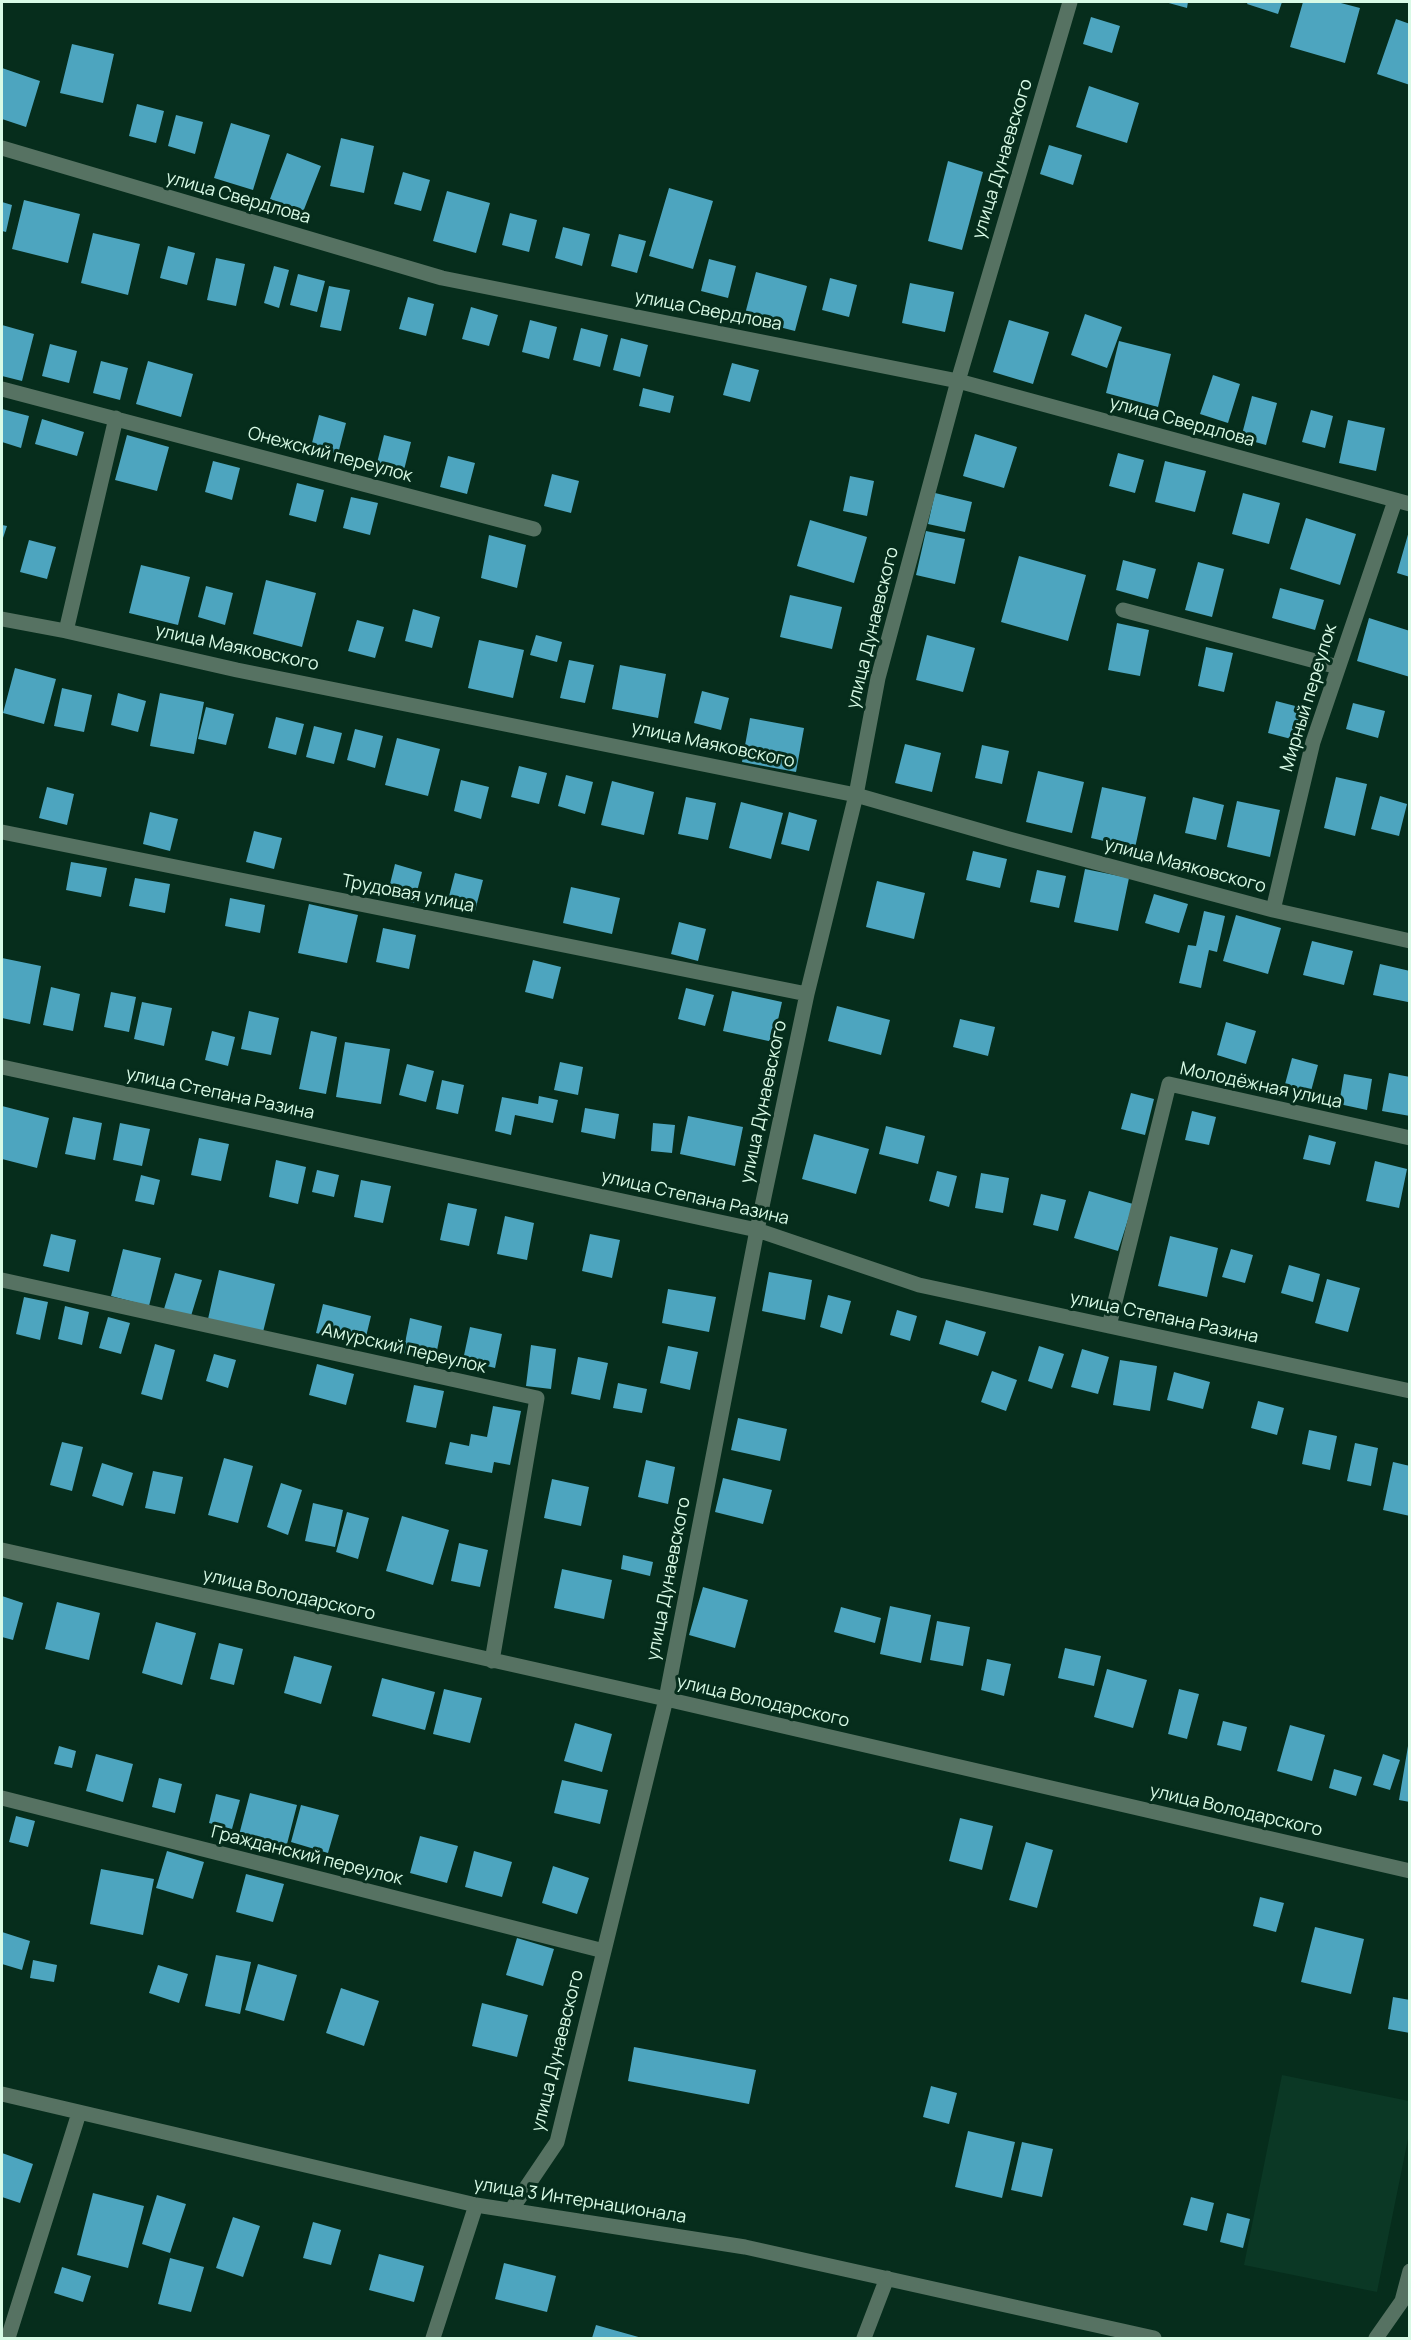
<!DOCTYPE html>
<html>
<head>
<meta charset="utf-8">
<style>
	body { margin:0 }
	#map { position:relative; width:1411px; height:2340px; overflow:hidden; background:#062d1c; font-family:Manrope,sans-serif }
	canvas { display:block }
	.frame { position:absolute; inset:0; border:3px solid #d8fae6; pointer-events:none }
</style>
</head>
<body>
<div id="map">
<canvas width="1411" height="2340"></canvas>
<div class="frame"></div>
</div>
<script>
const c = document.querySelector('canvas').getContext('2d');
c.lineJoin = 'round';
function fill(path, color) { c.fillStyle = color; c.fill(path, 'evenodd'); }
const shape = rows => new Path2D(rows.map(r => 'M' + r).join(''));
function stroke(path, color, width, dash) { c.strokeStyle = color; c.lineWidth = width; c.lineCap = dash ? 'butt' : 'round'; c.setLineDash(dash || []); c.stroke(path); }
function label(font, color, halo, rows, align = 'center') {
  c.font = font + ' Manrope,sans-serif'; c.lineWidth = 6; c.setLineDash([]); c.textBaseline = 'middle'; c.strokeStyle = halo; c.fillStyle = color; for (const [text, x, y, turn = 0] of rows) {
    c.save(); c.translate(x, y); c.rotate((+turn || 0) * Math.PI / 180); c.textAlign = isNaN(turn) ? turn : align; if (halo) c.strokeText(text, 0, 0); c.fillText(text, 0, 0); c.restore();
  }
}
fill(shape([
	[1282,2075,1409,2101,1409,2134,1377,2292,1244,2265]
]), '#0b3825');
fill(shape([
	[1165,2,1188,2,1187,8],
	[1248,2,1282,2,1278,14,1247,4],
	[1303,2,1337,2,1360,8,1345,63,1290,47],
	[1091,17,1120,26,1112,53,1083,44],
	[1396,19,1410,24,1410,85,1377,74],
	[72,44,114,54,103,103,60,93],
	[2,68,40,81,26,127,2,119],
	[1089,86,1139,103,1127,143,1076,127],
	[137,104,164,111,156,143,129,136],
	[176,115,203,122,195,154,168,146],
	[231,123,270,135,253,190,214,178],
	[341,138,374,146,364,193,330,186],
	[1049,145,1082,155,1073,185,1040,174],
	[287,153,321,166,303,212,270,199],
	[948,161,983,172,962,250,928,241],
	[403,172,430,180,421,211,394,204],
	[669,188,713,201,693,269,649,256],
	[447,191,490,203,476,253,433,241],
	[24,200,80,214,68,263,12,249],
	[2,202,12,205,6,232,2,231],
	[510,213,537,220,529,252,502,245],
	[563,227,590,234,582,266,555,258],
	[93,233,140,244,128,295,81,283],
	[619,234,646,241,637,273,611,266],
	[168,246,195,253,187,285,160,278],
	[216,258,245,264,236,306,207,300],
	[709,259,736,266,728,298,701,291],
	[274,266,289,270,279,308,264,303],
	[756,272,807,286,795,331,744,318],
	[298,274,325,281,317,312,290,305],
	[830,278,857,285,849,317,822,310],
	[910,283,954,292,945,332,902,323],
	[329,286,350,290,341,331,320,327],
	[408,297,434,304,426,336,399,329],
	[471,307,498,315,489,346,462,339],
	[1085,314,1122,327,1107,368,1071,355],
	[530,320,557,327,549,359,522,352],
	[1009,320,1049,332,1033,384,993,372],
	[2,325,34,334,22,381,2,376],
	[581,328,608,335,600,367,573,360],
	[621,338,648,345,640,377,613,370],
	[1119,341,1171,354,1158,407,1106,393],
	[50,344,77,351,69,383,42,376],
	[101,361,128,368,120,400,93,393],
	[148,361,193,374,181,417,136,404],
	[732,363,759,370,750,402,723,395],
	[1213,375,1240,384,1228,423,1200,414],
	[643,388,674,396,670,413,639,406],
	[1252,396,1277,403,1266,445,1241,438],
	[2,409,29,416,21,448,2,442],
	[1311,410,1333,416,1325,448,1302,442],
	[319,415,346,423,338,454,311,447],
	[42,419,84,432,77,456,35,444],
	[1348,420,1385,428,1376,471,1339,463],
	[975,434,1017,447,1004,488,963,476],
	[127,435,169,447,157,491,115,480],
	[384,435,411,442,403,474,376,467],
	[1118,453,1144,460,1135,493,1109,486],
	[448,456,475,463,467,494,440,487],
	[213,461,240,468,232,500,205,492],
	[1165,461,1206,471,1195,512,1155,502],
	[552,474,579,481,571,513,544,506],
	[850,476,874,481,867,516,843,511],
	[297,483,324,490,316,522,289,515],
	[935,493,972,502,965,532,928,524],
	[1243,493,1280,503,1269,544,1232,534],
	[351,497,378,503,370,535,343,528],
	[1306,518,1356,534,1340,585,1290,569],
	[810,520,867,537,854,583,797,566],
	[2,525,7,526,2,541],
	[926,531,965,539,955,584,916,575],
	[1409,531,1410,531,1410,577,1397,573],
	[489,535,526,545,517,588,481,578],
	[29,540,56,547,47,579,20,572],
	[1019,556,1086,575,1068,641,1001,622],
	[1123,560,1156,569,1148,599,1116,590],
	[1198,562,1224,569,1212,617,1185,610],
	[141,565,190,577,178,625,129,613],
	[266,580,316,593,302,647,253,634],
	[206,586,233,593,225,625,198,617],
	[1280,588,1324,600,1315,630,1272,618],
	[790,595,842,607,832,649,780,637],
	[413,609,440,617,432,648,405,641],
	[1369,618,1410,631,1410,677,1357,661],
	[357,620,384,627,375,658,348,651],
	[1117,623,1149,630,1140,676,1108,670],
	[536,635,562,642,557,662,530,655],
	[927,635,975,648,963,692,916,680],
	[479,640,524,650,513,698,468,688],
	[1206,647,1233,653,1224,692,1198,686],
	[569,660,594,665,585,703,560,698],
	[620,665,666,674,658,718,612,709],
	[15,668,56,679,44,724,3,713],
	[62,688,92,695,84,732,54,726],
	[702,691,729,698,721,730,694,723],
	[118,693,146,701,138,732,111,725],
	[160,693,204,702,194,754,150,746],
	[1276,701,1303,708,1295,740,1268,733],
	[1353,703,1385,711,1378,738,1346,729],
	[206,707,234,714,226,745,198,739],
	[276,717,304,724,296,755,268,748],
	[750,718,804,728,796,772,742,762],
	[314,726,342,733,334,764,306,757],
	[355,729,383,736,375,768,347,760],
	[397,738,440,749,428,796,385,785],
	[905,744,941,753,932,792,895,783],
	[982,745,1009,751,1002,784,975,778],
	[519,766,547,773,539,804,511,797],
	[1038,771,1084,782,1072,833,1026,822],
	[566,775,593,782,585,814,558,806],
	[1336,777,1367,784,1355,836,1324,828],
	[461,780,489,787,481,819,454,811],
	[612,781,654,792,644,835,601,825],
	[47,787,74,794,67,825,39,818],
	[1102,787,1146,797,1135,848,1091,838],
	[1380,796,1407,804,1399,836,1371,829],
	[686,797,716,803,708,840,678,834],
	[1193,797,1224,805,1216,840,1185,833],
	[1237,801,1280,810,1270,857,1227,847],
	[741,802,783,813,771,859,729,848],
	[150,812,178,819,170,851,143,844],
	[789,812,817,820,809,851,781,844],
	[254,831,282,838,274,869,246,862],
	[973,851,1007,859,1000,888,966,880],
	[71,862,107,868,101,897,66,890],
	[395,864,422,872,414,903,387,896],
	[1085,869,1129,878,1118,931,1074,922],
	[1037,870,1066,876,1059,908,1030,902],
	[455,873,483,880,475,911,447,904],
	[135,878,170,884,165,913,129,906],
	[877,881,925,893,914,939,866,927],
	[571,887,620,898,612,934,563,923],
	[1154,894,1188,904,1179,933,1145,923],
	[230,898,265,905,260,933,225,926],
	[309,904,358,915,347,963,298,953],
	[1204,911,1225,916,1217,952,1209,950,1201,988,1179,983,1188,945,1196,946],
	[1236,915,1281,928,1268,974,1223,961],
	[679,922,706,929,698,961,671,954],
	[383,928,416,935,409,969,376,962],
	[1312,941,1353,951,1344,985,1303,975],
	[2,958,41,966,30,1024,2,1018],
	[533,960,561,967,553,999,525,992],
	[1380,964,1410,971,1408,1002,1373,995],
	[51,987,80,994,73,1031,43,1025],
	[686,988,714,995,705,1026,678,1019],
	[732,991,782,1002,773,1042,723,1031],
	[111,992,136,997,129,1032,104,1027],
	[142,1002,172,1008,164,1046,134,1039],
	[837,1006,890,1020,881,1055,828,1041],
	[249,1011,279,1018,271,1055,241,1049],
	[960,1019,995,1027,988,1056,953,1047],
	[1226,1022,1256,1031,1246,1064,1217,1055],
	[212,1031,235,1037,228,1066,205,1060],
	[311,1031,337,1037,326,1094,299,1089],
	[345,1042,390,1049,381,1104,336,1097],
	[1292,1058,1318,1065,1310,1095,1284,1088],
	[560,1062,583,1067,578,1095,554,1090],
	[407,1064,434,1071,426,1102,399,1095],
	[1389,1073,1410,1077,1410,1116,1382,1111],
	[1344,1074,1372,1079,1367,1110,1339,1104],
	[442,1080,464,1085,458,1114,436,1109],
	[1131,1093,1154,1099,1145,1135,1121,1129],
	[539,1096,558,1100,553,1123,515,1115,511,1135,495,1131,502,1097,538,1104],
	[2,1106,49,1118,37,1168,2,1159],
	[585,1108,619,1114,615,1139,581,1132],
	[1192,1111,1216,1117,1209,1145,1185,1140],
	[688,1116,743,1127,735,1166,680,1154],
	[73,1117,102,1123,95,1160,65,1154],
	[120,1123,150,1129,142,1166,113,1160],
	[653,1123,675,1125,672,1153,651,1151],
	[886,1126,925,1136,918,1164,879,1154],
	[814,1134,869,1149,856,1194,802,1179],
	[1309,1135,1336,1142,1330,1165,1303,1159],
	[199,1138,229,1144,221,1181,191,1175],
	[276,1160,306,1167,298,1204,269,1197],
	[1375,1161,1407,1169,1399,1208,1366,1201],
	[317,1170,339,1175,334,1197,312,1192],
	[937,1171,957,1176,949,1207,929,1201],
	[981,1173,1009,1178,1003,1213,975,1208],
	[141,1175,160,1180,154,1205,135,1201],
	[361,1180,391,1186,383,1223,354,1217],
	[1089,1191,1133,1204,1118,1251,1074,1238],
	[1041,1194,1066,1200,1058,1231,1033,1225],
	[448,1203,477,1209,469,1246,440,1240],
	[505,1216,534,1223,527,1260,497,1254],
	[51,1234,76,1240,69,1272,43,1266],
	[590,1234,620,1240,612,1278,582,1271],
	[1170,1236,1218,1248,1207,1297,1158,1286],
	[123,1249,161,1258,149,1306,111,1296],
	[1231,1249,1253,1255,1245,1283,1222,1277],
	[1289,1265,1320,1274,1313,1302,1281,1293],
	[219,1270,275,1284,263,1332,208,1319],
	[769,1272,812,1280,805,1320,762,1311],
	[175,1273,202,1280,191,1316,164,1309],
	[1327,1279,1360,1288,1348,1332,1315,1323],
	[668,1289,716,1297,709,1332,662,1323],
	[828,1295,851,1301,842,1334,820,1327],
	[24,1297,48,1302,40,1340,16,1334],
	[323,1304,371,1316,364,1345,316,1333],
	[65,1306,89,1312,82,1345,58,1339],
	[897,1310,917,1316,910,1341,890,1335],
	[108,1317,130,1323,121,1354,99,1348],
	[410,1318,442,1326,435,1360,403,1353],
	[946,1320,986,1332,978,1356,939,1344],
	[470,1327,502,1334,495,1368,463,1360],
	[155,1344,175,1350,162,1400,141,1394],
	[531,1345,556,1349,551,1389,526,1386],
	[668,1346,698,1352,690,1390,660,1383],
	[1039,1346,1064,1354,1052,1389,1028,1381],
	[1082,1349,1109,1357,1098,1394,1071,1387],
	[214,1354,236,1360,228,1388,206,1381],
	[578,1357,608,1363,600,1400,571,1394],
	[1120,1360,1157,1366,1150,1411,1113,1405],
	[317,1364,354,1374,346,1405,309,1395],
	[992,1371,1017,1380,1006,1411,981,1402],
	[1174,1372,1210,1382,1203,1409,1167,1400],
	[618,1383,647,1389,642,1413,613,1408],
	[414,1385,444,1391,436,1428,406,1422],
	[1258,1401,1284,1408,1277,1435,1251,1428],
	[493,1406,521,1411,510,1465,494,1462,492,1473,445,1464,450,1442,469,1446,471,1434,487,1437],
	[738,1418,787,1429,780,1461,731,1450],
	[1309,1430,1337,1436,1330,1470,1302,1464],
	[62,1442,83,1447,72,1491,50,1485],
	[1355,1443,1378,1448,1371,1486,1347,1481],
	[224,1458,253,1466,238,1523,208,1515],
	[646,1460,675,1467,668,1504,638,1497],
	[1393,1462,1410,1466,1410,1516,1383,1510],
	[102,1463,133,1473,123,1506,92,1496],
	[153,1471,183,1477,175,1514,145,1508],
	[723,1478,772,1490,763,1524,715,1512],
	[552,1479,589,1487,581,1526,544,1518],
	[281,1483,302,1490,288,1535,267,1527],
	[313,1503,343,1510,335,1547,305,1541],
	[347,1512,369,1518,358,1559,336,1552],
	[402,1516,449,1530,433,1585,386,1571],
	[459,1543,488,1550,480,1587,451,1581],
	[623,1555,653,1562,650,1576,621,1569],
	[562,1569,612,1580,604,1619,554,1608],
	[703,1587,748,1600,735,1648,689,1635],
	[2,1596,23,1603,13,1640,2,1637],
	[57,1602,100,1613,89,1660,45,1649],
	[890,1606,931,1615,921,1663,880,1654],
	[841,1607,881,1618,875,1643,834,1632],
	[937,1621,970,1627,963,1666,930,1660],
	[156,1622,196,1633,182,1685,142,1673],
	[219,1643,243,1649,234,1685,210,1679],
	[1065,1648,1101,1656,1094,1686,1058,1678],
	[294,1656,332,1666,321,1704,284,1693],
	[987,1659,1011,1664,1004,1696,981,1690],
	[1107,1669,1147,1680,1133,1728,1094,1717],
	[382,1678,435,1692,425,1730,372,1716],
	[444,1689,482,1698,470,1743,433,1734],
	[1179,1689,1199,1694,1187,1739,1168,1734],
	[1223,1721,1247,1727,1241,1751,1217,1745],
	[575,1723,612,1734,602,1772,564,1761],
	[1290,1725,1325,1735,1312,1781,1277,1771],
	[59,1746,76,1751,72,1768,54,1764],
	[1408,1746,1410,1746,1410,1802,1399,1800],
	[96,1754,133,1764,123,1802,86,1791],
	[1383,1754,1400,1760,1390,1790,1373,1785],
	[1334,1769,1362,1777,1356,1796,1329,1788],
	[159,1778,182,1784,175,1813,152,1807],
	[562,1780,608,1790,600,1824,554,1813],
	[250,1793,297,1805,286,1848,239,1835],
	[216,1794,240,1800,232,1829,209,1823],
	[301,1805,339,1815,328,1853,291,1842],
	[16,1816,35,1821,28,1847,9,1842],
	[960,1818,993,1826,982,1870,949,1861],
	[420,1836,458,1846,447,1883,410,1873],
	[1026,1842,1053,1850,1037,1908,1009,1900],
	[167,1851,204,1862,193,1899,156,1888],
	[474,1851,512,1862,502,1897,465,1887],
	[553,1866,589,1878,577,1914,542,1903],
	[101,1869,154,1879,143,1935,90,1924],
	[246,1874,284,1884,273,1922,236,1912],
	[1260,1897,1284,1903,1276,1932,1253,1926],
	[1315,1927,1364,1939,1351,1994,1301,1982],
	[2,1932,30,1941,22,1970,2,1964],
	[517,1938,554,1949,543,1986,506,1975],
	[216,1955,251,1962,240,2014,205,2006],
	[33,1960,57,1965,54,1982,30,1978],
	[258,1964,297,1975,284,2021,245,2010],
	[158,1965,188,1974,179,2003,149,1993],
	[341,1988,379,2001,364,2046,326,2033],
	[1393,1997,1410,2000,1410,2033,1388,2029],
	[482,2003,528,2015,517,2057,472,2046],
	[634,2047,756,2070,749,2104,628,2081],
	[931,2086,957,2093,949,2124,923,2117],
	[968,2131,1015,2142,1002,2198,955,2187],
	[1022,2142,1053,2149,1042,2197,1011,2190],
	[2,2153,33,2164,20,2203,2,2197],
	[93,2193,144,2206,128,2268,77,2255],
	[157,2195,186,2204,170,2253,142,2244],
	[1191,2197,1214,2203,1207,2231,1183,2225],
	[1227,2213,1250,2219,1243,2248,1220,2242],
	[233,2217,260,2226,243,2277,216,2268],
	[313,2222,341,2230,331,2265,303,2258],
	[379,2254,424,2266,414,2302,369,2290],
	[170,2258,204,2267,191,2312,158,2304],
	[504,2263,556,2276,547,2312,495,2299],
	[62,2267,91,2276,83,2302,54,2293],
	[596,2325,642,2338,592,2338]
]), '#4da5bf');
stroke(shape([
	[2,148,442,278,958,381,1410,504],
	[2,389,534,529],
	[1123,610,1338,667],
	[2,619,66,631,237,670,856,795,1009,839,1273,910,1410,941],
	[66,631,116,418],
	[2,832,807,994],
	[1273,910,1313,742,1395,501],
	[2,1067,757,1230,919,1285,1410,1391],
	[2,1280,537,1398,492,1661],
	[1109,1326,1169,1084,1410,1138],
	[2,1550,666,1699,1410,1871],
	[2,1798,604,1951],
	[2,2094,476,2205,745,2247,1154,2338],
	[511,2210,557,2142,666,1699,757,1230,807,994,856,795,878,678,958,381,1070,2],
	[8,2338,79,2113],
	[433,2338,476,2205],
	[864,2338,887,2278],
	[1376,2338,1402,2301,1410,2271]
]), '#567262', 15);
label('18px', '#d8fae6', '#062d1c', [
	["улица Дунаевского",1003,159,-73],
	["улица Свердлова",238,198,16],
	["улица Свердлова",708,311,11],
	["улица Свердлова",1182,422,15],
	["Онежский переулок",330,455,15],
	["улица Дунаевского",873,628,-76],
	["улица Маяковского",237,648,12],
	["Мирный переулок",1309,698,-73],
	["улица Маяковского",713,745,12],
	["улица Маяковского",1185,866,15],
	["Трудовая улица",408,894,11],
	["Молодёжная улица",1261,1086,12],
	["улица Степана Разина",220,1094,12],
	["улица Дунаевского",764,1102,-78],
	["улица Степана Разина",695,1198,13],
	["улица Степана Разина",1164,1318,12],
	["Амурский переулок",404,1349,13],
	["улица Дунаевского",669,1579,-79],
	["улица Володарского",289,1595,13],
	["улица Володарского",763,1702,13],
	["улица Володарского",1236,1811,13],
	["Гражданский переулок",307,1856,14],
	["улица Дунаевского",558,2051,-76],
	["улица 3 Интернационала",580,2201,9]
]);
</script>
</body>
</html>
